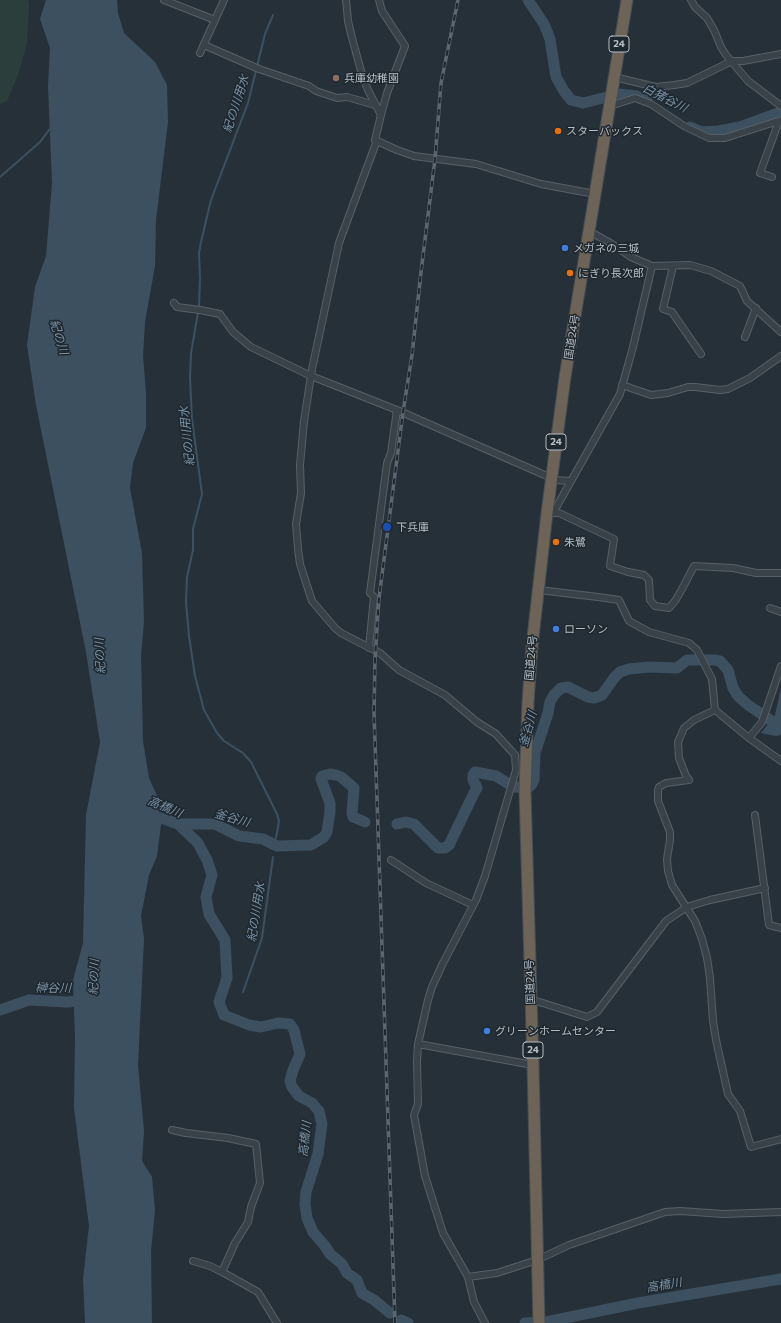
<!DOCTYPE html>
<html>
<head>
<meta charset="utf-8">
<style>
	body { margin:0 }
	canvas { display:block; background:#263039 }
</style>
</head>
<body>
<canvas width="781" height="1323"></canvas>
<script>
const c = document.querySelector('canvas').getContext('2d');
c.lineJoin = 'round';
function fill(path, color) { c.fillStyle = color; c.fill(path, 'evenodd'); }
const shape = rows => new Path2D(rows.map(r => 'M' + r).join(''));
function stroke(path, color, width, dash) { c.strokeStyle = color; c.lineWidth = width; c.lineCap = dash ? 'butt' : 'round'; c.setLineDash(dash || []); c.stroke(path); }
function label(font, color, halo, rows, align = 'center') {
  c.font = font + ' Commissioner,"Noto Sans JP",sans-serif'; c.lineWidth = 3; c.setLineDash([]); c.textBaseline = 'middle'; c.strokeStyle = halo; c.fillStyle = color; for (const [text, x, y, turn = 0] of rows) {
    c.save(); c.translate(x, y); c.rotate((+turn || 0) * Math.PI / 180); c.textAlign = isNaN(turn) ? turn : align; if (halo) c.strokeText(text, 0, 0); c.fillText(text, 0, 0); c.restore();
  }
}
fill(shape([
	[0,0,28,0,29,6,27,43,18,75,7,101,0,104]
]), '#2b3e3c');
fill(shape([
	[46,0,117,0,118,13,124,33,155,62,167,85,168,122,156,220,155,266,145,322,143,356,146,392,146,428,133,463,130,488,142,553,144,622,141,655,143,741,149,778,163,809,157,856,149,875,141,916,144,939,138,1065,144,1131,142,1161,152,1177,155,1210,151,1251,152,1323,85,1323,83,1279,89,1226,74,1108,75,1037,73,980,83,943,86,815,100,742,86,652,36,405,27,345,35,287,46,256,52,183,48,86,50,48,40,19],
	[781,688,781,735,776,736,761,733,775,715]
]), '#3d5060');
stroke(shape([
	[273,15,265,34,248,103,211,200,201,242,199,253,200,279,199,307,191,353,190,378,192,419,202,494,193,529,193,550,187,577,186,602,189,636,195,676,204,710,217,733,224,741,243,753,251,762,277,814,279,821,276,838],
	[0,177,40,142,52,126],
	[243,992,262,938,273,857]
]), '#3d5060', 2);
stroke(shape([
	[528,0,544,24,550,39,556,77,564,91,571,100,583,103,619,94,637,96,647,100],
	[690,127,702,132,718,131,740,127,781,112],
	[148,813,178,824,198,843,207,860,212,875,206,897,209,914,225,940,227,978,219,1002,224,1015,249,1025,261,1027,278,1023,290,1024,294,1030,300,1054,293,1070,290,1081,292,1087,299,1096,312,1103,319,1111,322,1124,318,1154,306,1192,305,1204,307,1218,313,1232,325,1246,330,1254,342,1264,347,1273,357,1280,362,1293,374,1300,390,1313],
	[178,824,215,824,239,836,263,839,277,846,311,845,324,837,327,832,330,812,330,803,321,779,322,776,330,774,336,775,341,777,354,788,352,813,353,817,365,822],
	[397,824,406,822,414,824,438,848,445,848,449,845,475,791,477,788,473,780,473,775,475,772,496,776,514,787,529,787,532,784,534,780,535,753,548,713,550,702,554,695,561,688,568,687,588,697,594,698,602,695,614,678,620,672,629,669,649,667,677,668,687,660,714,660,720,661,728,670,733,688,738,696,748,705,779,726,781,725],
	[0,1010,29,1000,67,1002,88,1000],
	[401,1320,408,1323],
	[525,1323,546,1322,638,1303,781,1279]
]), '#3d5060', 11);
const street = shape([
	[164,0,215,20],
	[346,0,348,21,352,38,363,78,368,90,381,115,375,140,376,143,339,243,312,369,304,421,300,465,301,493,296,524,298,549,300,564,312,601,335,628,341,633,380,653,399,670,445,695,477,722,496,734,515,755,516,770,485,876,476,900,443,963,432,987,428,1000,418,1044,417,1061,418,1104,414,1115,425,1176,443,1233,468,1277,474,1302,485,1323],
	[379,0,382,11,405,46,387,93,381,115],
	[691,0,695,7,707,18,714,30,721,47,726,55,748,81,781,106],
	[204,45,259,69,309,86,316,91,337,98,347,97,375,105],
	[200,53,224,0],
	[614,77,656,87,674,85,687,83,732,61,743,61,781,54],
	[610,106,635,98,651,104,684,126,709,138,725,138,781,120],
	[375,140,397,150,414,156,476,164,541,184,595,194],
	[772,177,760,173,779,121],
	[589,231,612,244,631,257,652,266,690,265,711,271,740,286,747,301,781,332],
	[673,266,663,309,672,312,701,354],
	[174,303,177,307,200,310,220,314,233,332,251,347,311,376,397,410,556,480,570,481],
	[745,337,756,308],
	[622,385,651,395,668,393,688,387,695,387,720,390,728,389,750,378,781,356],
	[547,513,559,513,614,539,610,566,628,572,644,575,649,580,650,600,655,606,669,608,675,601,681,591,694,566,733,568,756,573,781,573],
	[553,513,620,394,633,347,652,266],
	[539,590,598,597,619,600,629,621,649,632,689,643,697,650,712,679,715,710,749,738,781,761],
	[770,608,781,612],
	[369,648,374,597,370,593,387,463,391,453,397,410],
	[715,710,694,720,684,728,678,742,679,758,686,776,689,780,666,783,659,787,658,790,658,801,670,832,670,840,667,859,668,871,672,885,695,921,702,939,707,958,710,978,713,1021,716,1040,728,1094,740,1111,751,1147,781,1139],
	[749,738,762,722,781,666],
	[755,815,769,925,781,928],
	[391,860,426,883,473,905],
	[530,999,587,1017,597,1012,666,921,687,907,710,900,765,888],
	[418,1044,533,1065],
	[172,1130,186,1133,228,1138,256,1144,260,1183,251,1207,248,1222,235,1243,222,1272],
	[193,1261,210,1266,224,1273,258,1292,277,1323],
	[468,1277,497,1273,537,1260,569,1245,665,1212,680,1211,723,1214,781,1212]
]);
const highway = shape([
	[539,1323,533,1065,525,791,528,702,532,646,547,513,565,377,627,0]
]);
stroke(street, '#576067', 8);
stroke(highway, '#444d54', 13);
stroke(street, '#394249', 6);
stroke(highway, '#6e6357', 11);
const rail = shape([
	[395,1323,374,713,375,659,379,598,403,412,412,355,421,272,435,159,441,83,458,0]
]);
stroke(rail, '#5c6670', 3.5);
stroke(rail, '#1e272e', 2, [6]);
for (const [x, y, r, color] of [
	[336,78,4,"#8d6e63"],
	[558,131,4,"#e8710a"],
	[565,248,4,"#3f7fe0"],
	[570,273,4,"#e8710a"],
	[387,527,5,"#1a4fb4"],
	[556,542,4,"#e8710a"],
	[556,629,4,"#3f7fe0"],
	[487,1031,4,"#3f7fe0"]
]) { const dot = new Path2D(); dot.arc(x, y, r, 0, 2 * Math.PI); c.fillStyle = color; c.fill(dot); stroke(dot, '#1e272e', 1.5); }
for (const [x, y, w] of [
	[619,44,20],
	[556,442,20],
	[533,1050,20]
]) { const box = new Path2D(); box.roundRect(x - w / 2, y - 8, w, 16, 3); c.fillStyle = '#1e272e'; c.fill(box); stroke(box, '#b5bdc5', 1); }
label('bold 10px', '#b5bdc5', null, [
	["24",619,44],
	["24",556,442],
	["24",533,1050]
]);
label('11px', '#b5bdc5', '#1e272e', [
	["兵庫幼稚園",344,78],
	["スターバックス",566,131],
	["メガネの三城",573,248],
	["にぎり長次郎",578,273],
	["下兵庫",396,527],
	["朱鷺",564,542],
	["ローソン",564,629],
	["グリーンホームセンター",495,1031]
], 'left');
label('11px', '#b5bdc5', '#1e272e', [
	["国道24号",572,337,-81],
	["国道24号",531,658,-85],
	["国道24号",530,982,-92]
]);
label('italic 12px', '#7991a5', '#1e272e', [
	["白猪谷川",665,98,27],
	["紀の川用水",236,104,-72],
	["紀の川",59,337,73],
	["紀の川用水",187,436,-96],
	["紀の川",100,656,-93],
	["釜谷川",528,729,-74],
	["高橋川",165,807,23],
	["釜谷川",232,818,16],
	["紀の川用水",256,912,-81],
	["紀の川",94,977,-88],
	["榊谷川",53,988,1],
	["高橋川",305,1139,-84],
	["高橋川",664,1285,-10]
]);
</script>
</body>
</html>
